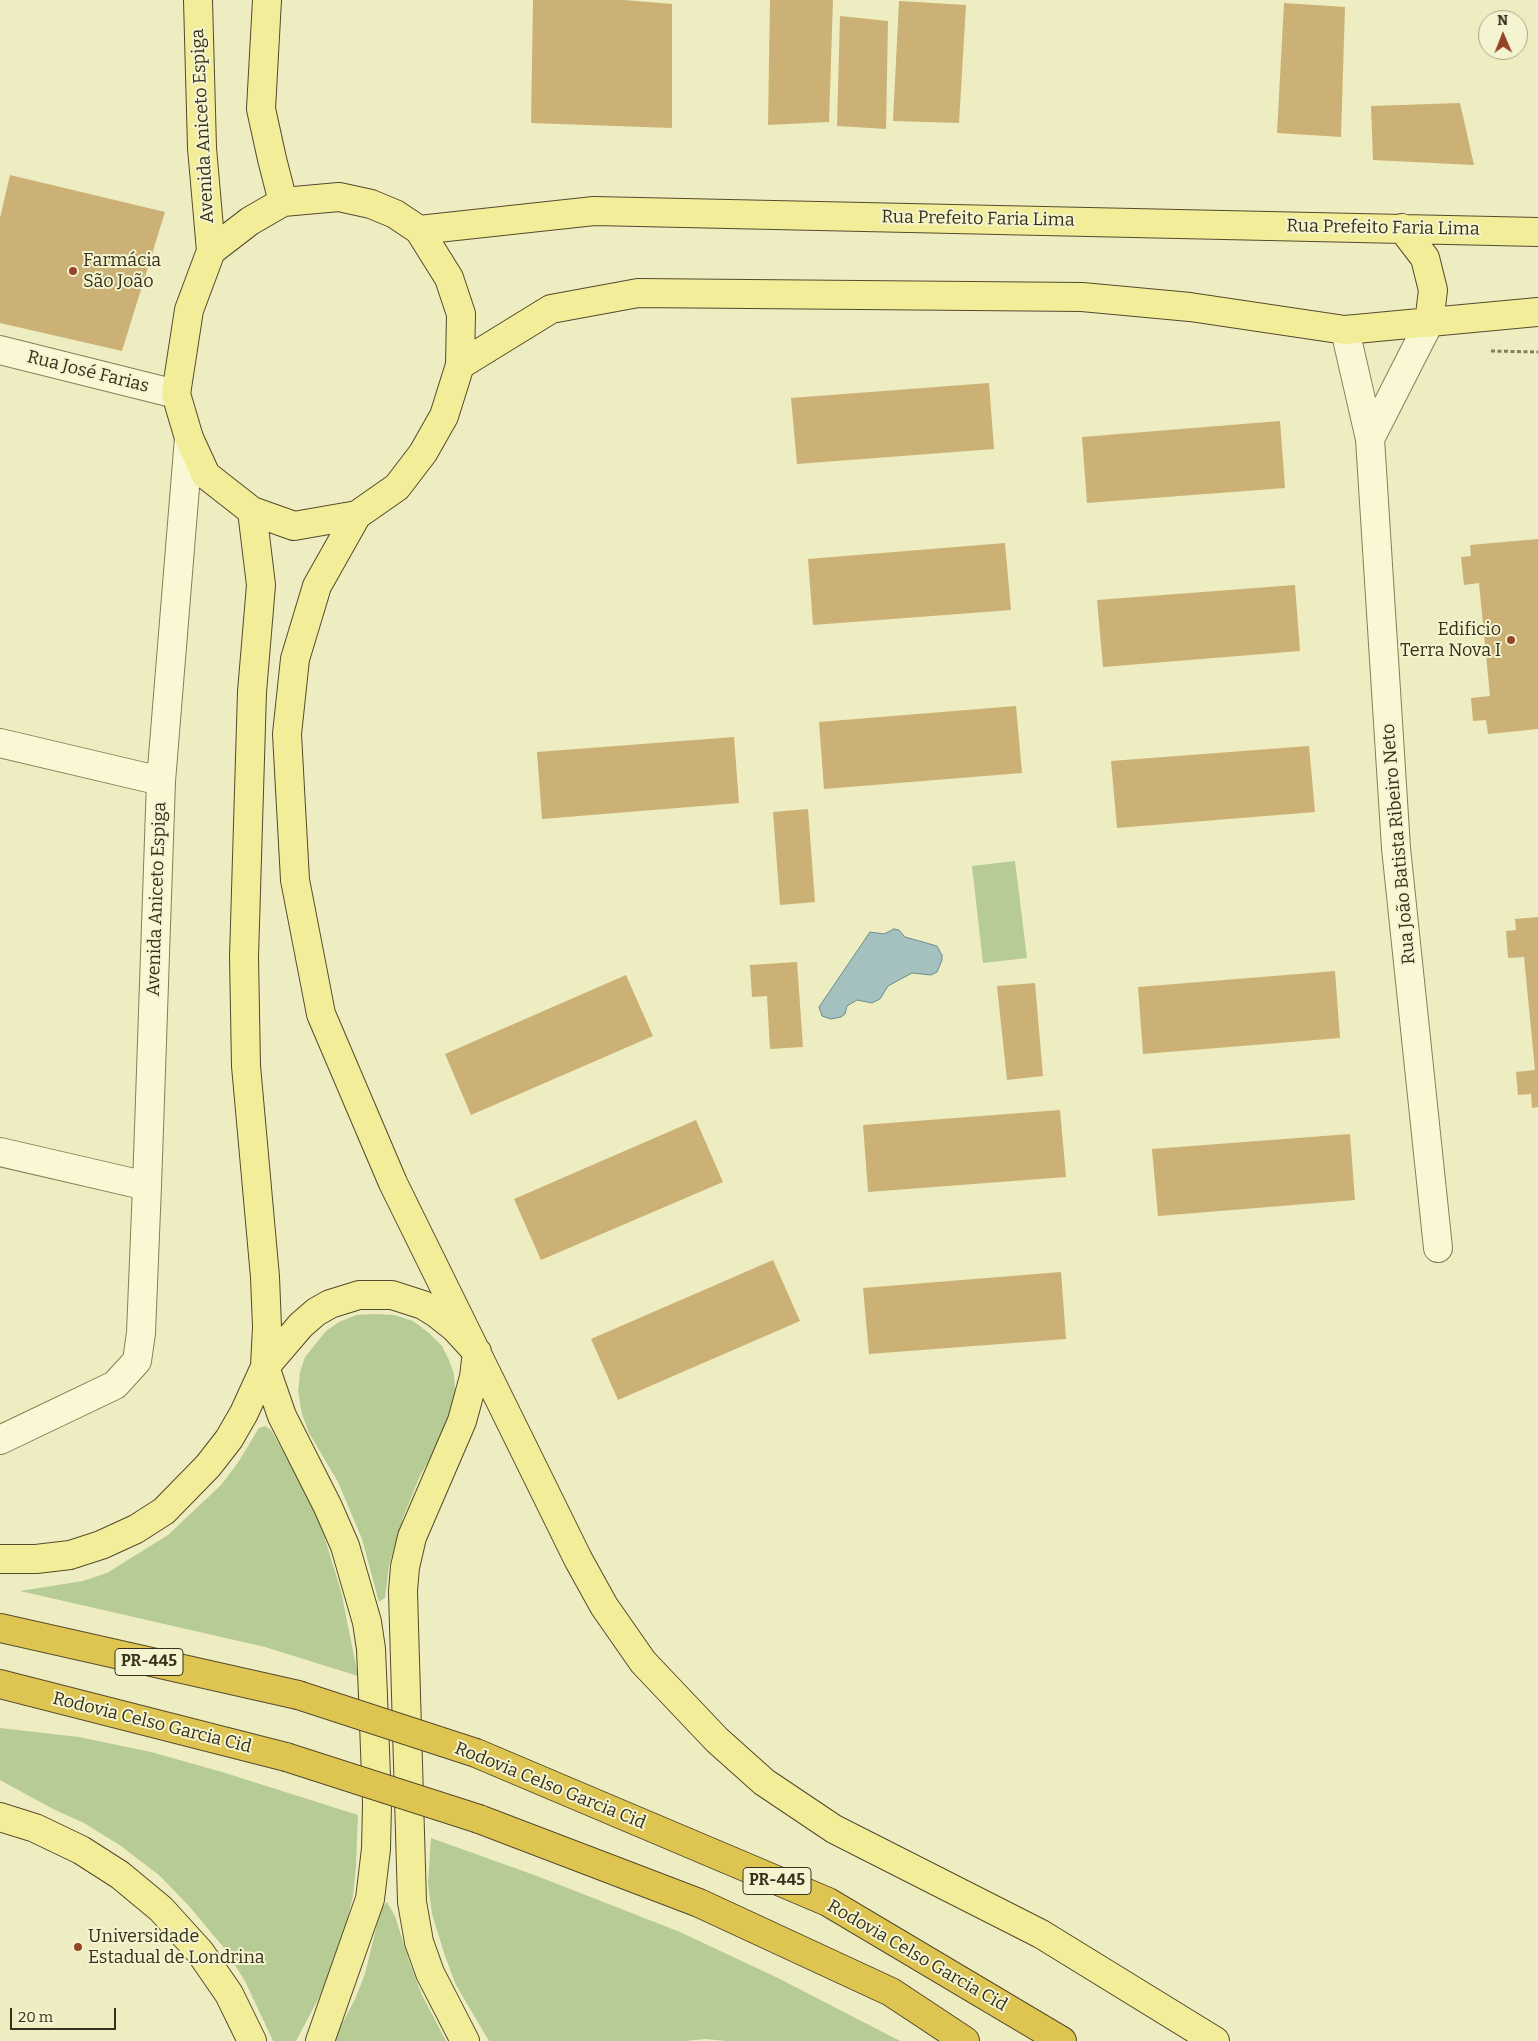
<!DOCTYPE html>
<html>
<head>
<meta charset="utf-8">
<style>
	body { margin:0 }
	#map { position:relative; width:1538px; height:2041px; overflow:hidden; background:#eeecc1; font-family:Bitter,serif }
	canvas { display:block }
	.north { position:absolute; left:1478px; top:10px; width:50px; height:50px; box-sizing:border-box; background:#f5f4d0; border:1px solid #a9a688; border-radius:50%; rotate:359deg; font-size:14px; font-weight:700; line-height:20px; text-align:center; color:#37301d }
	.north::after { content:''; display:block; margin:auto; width:18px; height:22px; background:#964428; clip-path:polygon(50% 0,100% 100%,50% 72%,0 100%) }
	.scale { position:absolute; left:10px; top:2008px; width:106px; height:22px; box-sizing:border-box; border:2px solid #37301d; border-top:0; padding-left:6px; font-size:15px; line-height:18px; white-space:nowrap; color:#37301d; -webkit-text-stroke:4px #f5f4d0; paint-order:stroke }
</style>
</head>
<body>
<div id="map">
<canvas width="1538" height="2041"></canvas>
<div class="north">N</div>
<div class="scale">20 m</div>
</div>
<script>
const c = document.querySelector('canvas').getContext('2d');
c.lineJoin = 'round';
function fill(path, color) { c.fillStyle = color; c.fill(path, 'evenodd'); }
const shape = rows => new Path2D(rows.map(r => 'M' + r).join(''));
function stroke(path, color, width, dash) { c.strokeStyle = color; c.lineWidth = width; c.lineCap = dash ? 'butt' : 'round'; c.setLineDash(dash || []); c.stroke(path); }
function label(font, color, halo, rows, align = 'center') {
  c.font = font + ' Bitter,serif'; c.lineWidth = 4; c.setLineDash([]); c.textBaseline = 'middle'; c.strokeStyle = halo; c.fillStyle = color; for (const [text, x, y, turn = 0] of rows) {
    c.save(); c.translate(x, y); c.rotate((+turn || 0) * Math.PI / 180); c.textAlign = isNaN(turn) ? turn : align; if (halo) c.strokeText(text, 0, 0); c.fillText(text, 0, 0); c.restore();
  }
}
fill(shape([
	[1015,861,1027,958,983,963,972,866],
	[376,1314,394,1315,413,1321,429,1333,442,1346,449,1360,454,1374,455,1389,455,1406,450,1421,419,1478,403,1518,389,1566,385,1598,379,1602,362,1539,338,1482,309,1433,302,1414,298,1391,300,1372,305,1357,326,1331,339,1322,356,1315],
	[265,1426,271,1430,307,1495,321,1526,341,1591,358,1676,265,1647,20,1591,83,1581,107,1573,168,1535,221,1485,237,1464,259,1428],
	[0,1728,79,1737,151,1752,222,1772,358,1815,356,1865,353,1896,346,1925,325,1986,296,2041,273,2041,245,1981,224,1948,189,1906,160,1876,121,1846,84,1823,53,1809,0,1780],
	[431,1838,537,1876,680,1932,778,1978,900,2041,726,2041,706,2039,685,2041,489,2041,456,1985,445,1956,432,1914,428,1883],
	[387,1902,395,1916,410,1964,422,1995,446,2041,333,2041,355,1999,365,1974,381,1908]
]), '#b7cc95');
const water = shape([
	[894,929,899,930,905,937,937,946,942,955,942,960,937,972,931,975,912,973,888,986,880,999,872,1003,857,1000,847,1006,845,1014,841,1017,831,1019,822,1016,819,1007,870,932,884,934,894,929]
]);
fill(water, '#a4c0bf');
stroke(water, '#6b8e8e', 1);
fill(shape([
	[533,0,624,0,672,4,672,128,531,123],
	[770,0,833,0,829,122,768,125],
	[899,1,966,5,959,123,893,121],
	[1284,3,1345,7,1341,137,1277,133],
	[840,16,888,21,886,129,837,126],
	[1460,103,1474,165,1373,160,1371,106],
	[10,175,165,212,122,351,0,323,0,218],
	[989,383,994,449,797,464,791,398],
	[1280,421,1285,488,1087,503,1082,437],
	[1538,539,1538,729,1488,734,1486,720,1473,721,1471,698,1490,696,1479,583,1464,585,1461,557,1471,556,1470,545],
	[1005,543,1011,610,813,625,808,559],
	[1295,585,1300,651,1103,667,1097,600],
	[1016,706,1022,773,824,789,819,722],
	[734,737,739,803,542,819,537,752],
	[1309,746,1315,812,1117,828,1111,761],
	[808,809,815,902,780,905,773,812],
	[1538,917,1538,1107,1532,1108,1531,1094,1518,1095,1516,1072,1535,1070,1524,957,1508,958,1506,931,1516,930,1515,919],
	[797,962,803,1047,770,1049,767,996,752,997,750,965],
	[1335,971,1340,1038,1143,1054,1138,987],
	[626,975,653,1036,471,1115,445,1054],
	[1035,983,1043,1076,1007,1080,997,986],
	[1060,1110,1066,1177,868,1192,863,1125],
	[696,1120,723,1182,541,1260,514,1199],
	[1350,1134,1355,1200,1158,1216,1152,1149],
	[773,1260,800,1321,618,1400,591,1339],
	[1061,1272,1066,1339,869,1354,863,1288]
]), '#ccb176');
const minor = shape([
	[1345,330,1370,439,1396,848,1438,1248],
	[0,350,176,394],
	[1370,439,1429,323],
	[0,743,161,781],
	[0,1152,147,1186],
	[0,1440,115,1385,137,1361,141,1333,147,1186,161,781,189,438]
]);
const major = shape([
	[198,0,202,148,211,251],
	[267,0,261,109,272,159,283,202],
	[339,197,371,204,395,214,419,230,449,278,461,314,460,365,444,416,423,453,397,487,357,515,294,526,252,511,206,475,189,438,176,394,189,310,211,251,250,221,283,202,339,197],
	[1402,228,1425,258,1433,290,1429,323],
	[419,230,594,211,1538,232],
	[460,365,551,309,638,293,1082,297,1190,307,1345,330,1538,312],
	[252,511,261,585,252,692,244,957,246,1066,265,1277,267,1327,265,1367,282,1416,328,1507,345,1546,367,1622,371,1649,373,1696,377,1804,376,1849,370,1899,320,2041],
	[357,515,317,586,295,659,287,734,295,880,321,1014,393,1183,578,1559,604,1606,643,1662,717,1740,764,1782,834,1829,1041,1934,1215,2041],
	[0,1559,36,1559,70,1555,101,1545,136,1529,164,1511,208,1466,229,1439,244,1413,265,1367,301,1325,316,1312,330,1304,359,1295,392,1295,423,1305,436,1313,455,1328,477,1352,474,1377,462,1421,412,1537,405,1567,403,1591,412,1902,419,1942,430,1973,465,2041],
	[0,1817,35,1828,81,1850,120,1875,161,1909,200,1952,229,1994,252,2041]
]);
const highway = shape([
	[0,1628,298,1695],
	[0,1684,286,1757],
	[476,1753,828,1902,1062,2041],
	[479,1819,699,1903,891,1992,965,2041]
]);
stroke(minor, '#877e58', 30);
stroke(major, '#554a2d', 30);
stroke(highway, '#554a2d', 30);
stroke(shape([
	[1491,351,1538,352]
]), '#877e58', 3, [4, 2.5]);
stroke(minor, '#f9f7d4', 28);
stroke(major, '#f2ed98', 28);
stroke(highway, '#dec551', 28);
const highwayBridge = shape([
	[298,1695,476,1753],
	[286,1757,479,1819]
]);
stroke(highwayBridge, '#554a2d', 30, []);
stroke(highwayBridge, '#dec551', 28);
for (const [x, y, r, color] of [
	[73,271,5,"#964428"],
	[1511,640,5,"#964428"],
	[78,1947,5,"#964428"]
]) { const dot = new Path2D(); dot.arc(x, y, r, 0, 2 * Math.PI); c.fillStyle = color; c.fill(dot); stroke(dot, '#f5f4d0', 2); }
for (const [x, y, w] of [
	[149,1662,68],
	[777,1881,68]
]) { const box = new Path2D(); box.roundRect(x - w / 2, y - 13.5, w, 27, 4); c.fillStyle = '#f5f4d0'; c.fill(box); stroke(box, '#37301d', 1); }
label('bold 16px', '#37301d', null, [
	["PR-445",149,1662],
	["PR-445",777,1881]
]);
label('18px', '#37301d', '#f5f4d0', [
	["Avenida Aniceto Espiga",203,126,-93],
	["Rua Prefeito Faria Lima",978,219,1],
	["Rua Prefeito Faria Lima",1383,228,1],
	["Rua José Farias",88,372,14],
	["Rua João Batista Ribeiro Neto",1399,844,-95],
	["Avenida Aniceto Espiga",157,899,-88],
	["Rodovia Celso Garcia Cid",152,1723,14],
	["Rodovia Celso Garcia Cid",550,1786,22],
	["Rodovia Celso Garcia Cid",917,1956,30]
]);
label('18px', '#37301d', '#f5f4d0', [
	["Farmácia",83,261],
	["São João",83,282],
	["Edificio",1501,630,"right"],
	["Terra Nova I",1501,651,"right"],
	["Universidade",88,1937],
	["Estadual de Londrina",88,1958]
], 'left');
</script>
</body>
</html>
